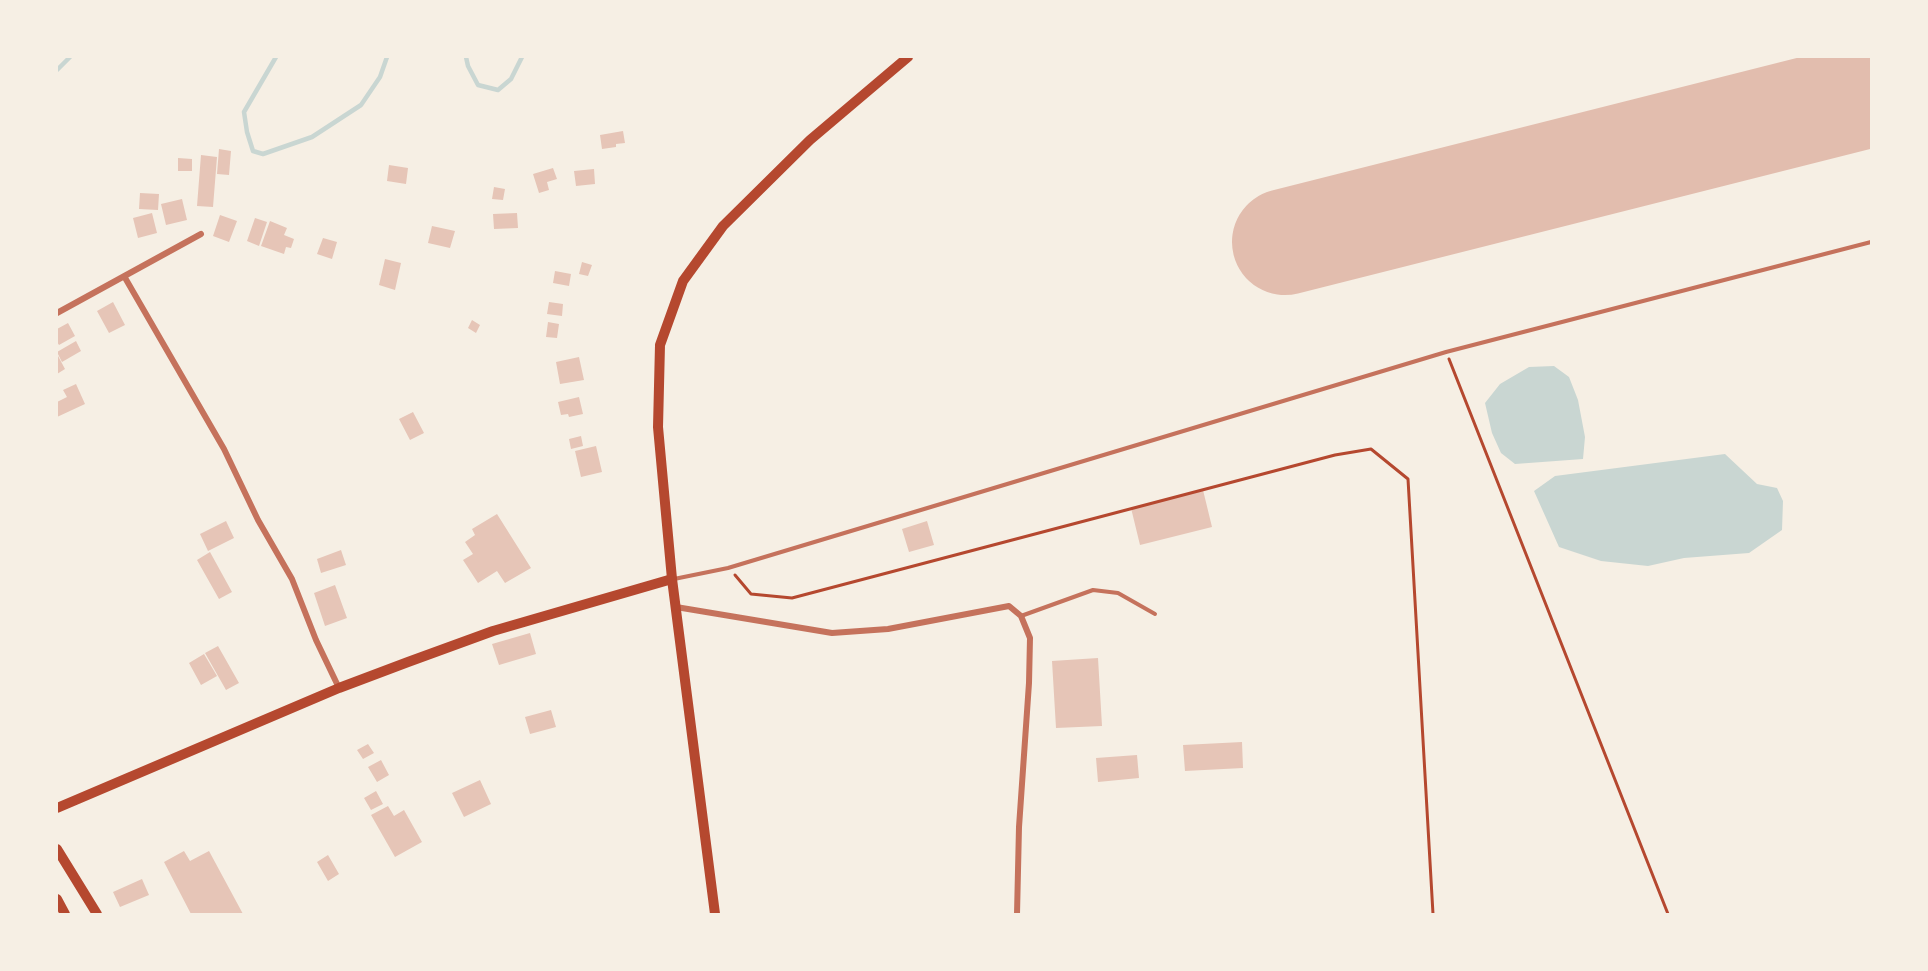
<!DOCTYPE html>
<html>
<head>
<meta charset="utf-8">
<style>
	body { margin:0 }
	#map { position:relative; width:1928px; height:971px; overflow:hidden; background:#f6efe4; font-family:Helvetica,sans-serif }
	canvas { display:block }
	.frame { position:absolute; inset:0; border:58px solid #f6efe4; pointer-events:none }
</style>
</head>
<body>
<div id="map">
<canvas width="1928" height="971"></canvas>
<div class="frame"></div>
</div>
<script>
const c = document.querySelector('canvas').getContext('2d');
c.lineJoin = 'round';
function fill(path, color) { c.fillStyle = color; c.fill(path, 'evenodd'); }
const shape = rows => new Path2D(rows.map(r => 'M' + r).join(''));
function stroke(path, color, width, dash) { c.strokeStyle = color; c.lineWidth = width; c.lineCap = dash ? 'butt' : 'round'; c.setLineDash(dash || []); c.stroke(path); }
fill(shape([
	[1554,366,1569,377,1578,400,1585,437,1583,459,1515,464,1501,453,1492,433,1485,403,1500,384,1529,367],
	[1725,454,1757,484,1777,488,1783,501,1782,530,1749,553,1684,558,1648,566,1601,561,1559,547,1534,491,1555,476]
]), '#c9d6d2');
stroke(shape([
	[276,57,244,112,247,132,253,151,263,154,312,137,361,105,380,77,387,57],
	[466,57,468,66,478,85,498,90,511,79,522,57],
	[57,70,70,57]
]), '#c9d6d2', 4.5);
stroke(shape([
	[1285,242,1871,94]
]), '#e2bdae', 106);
fill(shape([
	[623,131,625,143,616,144,616,147,602,149,600,135],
	[219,149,231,151,229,175,217,174],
	[201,155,217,157,213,207,197,206],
	[178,158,192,159,192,171,178,171],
	[389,165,408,168,406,184,387,181],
	[553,168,557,179,547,182,549,190,539,193,533,174],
	[594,169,595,184,576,186,574,171],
	[494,187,505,189,503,200,492,199],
	[140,193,159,194,158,210,139,209],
	[182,199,187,220,166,225,161,204],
	[152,213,157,233,138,238,133,218],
	[517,213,518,228,494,229,493,214],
	[220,215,237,221,229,242,213,236],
	[255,218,267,222,259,246,247,241],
	[270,221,287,228,284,235,294,239,291,248,286,247,284,254,261,246],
	[432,226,455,231,450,248,428,243],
	[323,238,337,242,332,259,317,254],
	[385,259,401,263,395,290,379,285],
	[582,262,592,265,588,276,579,274],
	[555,271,571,274,569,286,553,283],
	[113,302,125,325,109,333,97,311],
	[549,302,563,304,562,316,547,314],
	[472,320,480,325,476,333,468,328],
	[548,322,559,324,557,338,546,337],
	[68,323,75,336,59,345,57,342,57,329],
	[76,341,81,351,62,362,57,352],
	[57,354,65,369,57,374],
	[579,357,584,380,560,384,556,362],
	[76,384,85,404,57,417,57,402,67,397,63,390],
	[579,397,583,414,569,417,568,414,561,415,558,402],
	[413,412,424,433,410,440,399,419],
	[581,436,583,446,571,449,569,439],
	[596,446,602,472,581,477,575,451],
	[1203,490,1212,527,1140,545,1131,508],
	[497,514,531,568,505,583,497,571,478,583,463,560,473,554,465,542,475,535,472,529],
	[226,521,234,538,208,551,200,534],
	[927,521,934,545,909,552,902,529],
	[341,550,346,565,321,573,317,559],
	[210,552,232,592,219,599,197,560],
	[335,585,347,618,325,626,314,593],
	[530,633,536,654,499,665,492,644],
	[218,646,239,683,226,690,205,653],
	[204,654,217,676,201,685,189,663],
	[1098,658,1102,726,1056,728,1052,661],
	[551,710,556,727,530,734,525,717],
	[1242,742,1243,768,1185,771,1183,745],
	[368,744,374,753,363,759,357,750],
	[1137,755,1139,778,1098,782,1096,758],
	[381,760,389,775,377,782,368,767],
	[480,780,491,804,464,817,452,793],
	[376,791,383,804,371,810,364,798],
	[388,806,394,816,404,810,422,842,395,857,371,815],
	[184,851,190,861,209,851,243,914,191,914,164,862],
	[328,855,339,874,328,881,317,862],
	[142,879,149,895,120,907,113,892]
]), '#e6c5b7');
stroke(shape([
	[1449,359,1668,914],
	[735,575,751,594,792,598,1335,455,1371,449,1408,479,1433,914]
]), '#b5482f', 3);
stroke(shape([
	[674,579,728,568,1446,352,1871,242],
	[1021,616,1093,590,1118,593,1155,614]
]), '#c5725c', 4);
stroke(shape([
	[124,276,224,449,258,520,292,579,316,640,339,688],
	[57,313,201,234],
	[676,607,832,633,888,629,1009,606,1021,616,1030,638,1029,683,1019,827,1017,914]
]), '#c5725c', 6);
stroke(shape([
	[57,808,339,688,408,662,493,631,672,579],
	[57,849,97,914],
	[57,899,65,914]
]), '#b5482f', 10);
stroke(shape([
	[715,914,672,579,658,427,660,345,683,281,723,226,810,140,908,57]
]), '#b5482f', 10);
</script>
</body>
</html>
